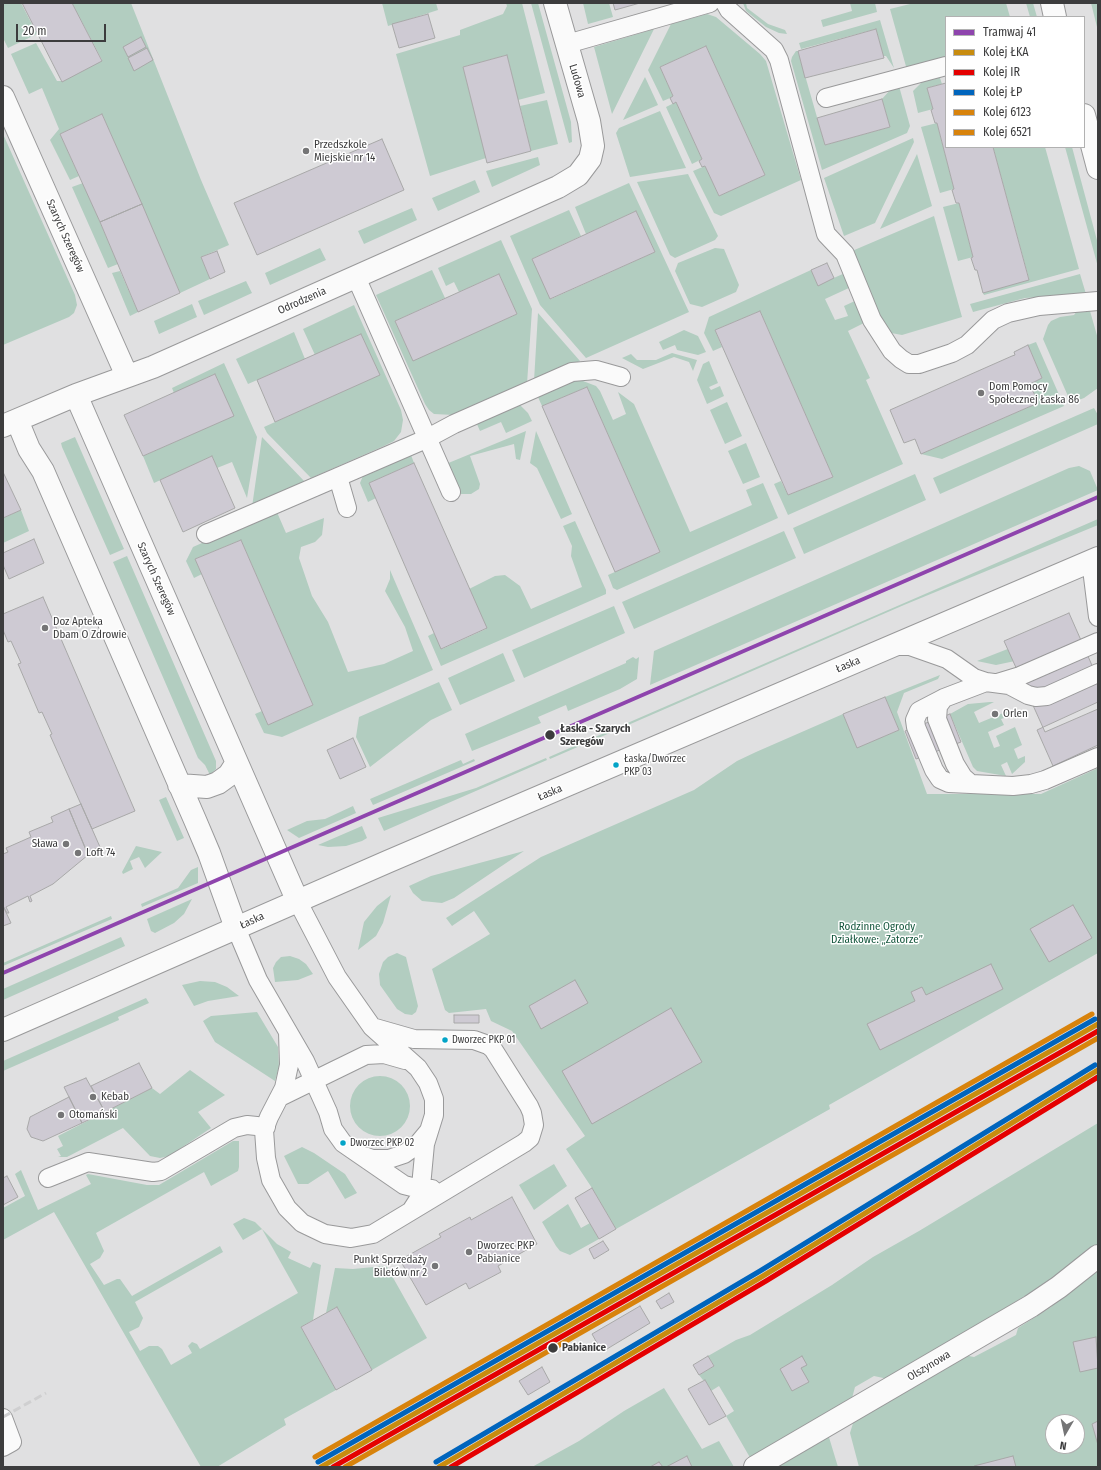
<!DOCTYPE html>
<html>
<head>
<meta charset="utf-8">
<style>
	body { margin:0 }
	#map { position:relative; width:1101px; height:1470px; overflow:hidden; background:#e0e0e1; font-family:"Fira Sans Condensed",sans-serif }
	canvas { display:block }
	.frame { position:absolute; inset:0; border:4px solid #3c3c3d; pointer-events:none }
	.legend { position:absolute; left:945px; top:16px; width:140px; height:132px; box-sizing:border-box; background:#fff; border:1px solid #b1b1b1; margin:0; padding:5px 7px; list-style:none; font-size:12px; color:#3c3c3d }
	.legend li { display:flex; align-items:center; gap:8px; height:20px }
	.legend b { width:20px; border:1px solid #b1b1b1 }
	.north { position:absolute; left:1045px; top:1414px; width:40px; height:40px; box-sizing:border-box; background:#fff; border:1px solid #b1b1b1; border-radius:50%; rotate:189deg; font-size:11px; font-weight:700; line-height:16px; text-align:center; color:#3c3c3d }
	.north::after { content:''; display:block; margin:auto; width:14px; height:18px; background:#757576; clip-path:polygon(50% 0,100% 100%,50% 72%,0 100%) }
	.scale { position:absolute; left:16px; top:24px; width:90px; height:18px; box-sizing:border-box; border:2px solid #3c3c3d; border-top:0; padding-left:5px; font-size:12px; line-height:14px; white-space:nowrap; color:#3c3c3d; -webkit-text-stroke:3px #fff; paint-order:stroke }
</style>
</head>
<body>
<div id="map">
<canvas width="1101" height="1470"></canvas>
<div class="frame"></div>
<ul class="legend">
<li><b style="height:5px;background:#8e44ad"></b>Tramwaj 41</li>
<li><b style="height:5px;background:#c88c0f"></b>Kolej ŁKA</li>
<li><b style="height:5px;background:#e50000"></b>Kolej IR</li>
<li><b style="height:5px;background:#0065bd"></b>Kolej ŁP</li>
<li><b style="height:5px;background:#d8830c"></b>Kolej 6123</li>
<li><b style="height:5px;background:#d8830c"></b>Kolej 6521</li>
</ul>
<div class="north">N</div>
<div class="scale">20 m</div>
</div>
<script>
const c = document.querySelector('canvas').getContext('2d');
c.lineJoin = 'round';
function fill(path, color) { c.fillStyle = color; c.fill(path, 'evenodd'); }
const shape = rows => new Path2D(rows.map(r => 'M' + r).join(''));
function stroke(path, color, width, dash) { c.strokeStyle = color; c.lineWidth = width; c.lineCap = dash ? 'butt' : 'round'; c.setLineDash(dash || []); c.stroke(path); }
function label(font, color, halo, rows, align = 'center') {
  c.font = font + ' "Fira Sans Condensed",sans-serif'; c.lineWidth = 3; c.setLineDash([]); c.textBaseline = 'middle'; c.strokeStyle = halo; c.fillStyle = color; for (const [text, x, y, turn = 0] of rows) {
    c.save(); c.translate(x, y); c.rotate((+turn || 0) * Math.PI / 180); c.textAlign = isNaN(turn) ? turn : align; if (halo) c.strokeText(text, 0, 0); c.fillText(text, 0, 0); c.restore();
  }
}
fill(shape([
	[3,3,21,3,37,34,8,48,3,38],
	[72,3,131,3,201,180,229,245,201,257,210,279,180,293,102,114,60,134,79,176,70,180,50,140,59,129,42,88,29,94,11,54,36,43,57,81,62,81,102,60],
	[382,3,436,3,438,10,388,26],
	[506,3,522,3,545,93,518,100,507,55,463,67,486,158,430,176,396,54,460,35,460,30,503,14,507,6],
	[531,3,538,3,571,122,572,142,569,143],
	[583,3,609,3,613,17,588,24],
	[743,3,746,3,747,8,768,24,785,30,787,34,779,33,766,27,746,11],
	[850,3,875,3,877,12,823,27,821,20,852,11],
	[914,3,1006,3,1010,17,946,17,946,59,907,70,890,9],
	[1026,3,1033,3,1037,17,1030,17],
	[1091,3,1098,3,1098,31],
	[707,14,716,17,760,54,766,61,801,180,721,216,714,213,693,171,705,166,719,196,765,175,706,46,660,67,673,96,670,98,663,101,648,70,671,24],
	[880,20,894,68,886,56,883,56,876,29,801,49,799,43],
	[654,29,612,114,594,47],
	[796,51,798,51,825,145,890,127,882,99,891,89,899,86,910,126,907,133,822,170,791,61,792,57],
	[939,75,942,84,927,88,933,109,918,113,913,91,924,80],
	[645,77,658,105,623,120],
	[547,100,558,144,531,151,520,106],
	[676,102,702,159,692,164,666,107],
	[660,111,686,168,630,177,616,133,619,128],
	[937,123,954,189,940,193,921,127],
	[3,134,75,295,77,305,74,313,69,317,3,345],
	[913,138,914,142,875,223,844,236,824,178],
	[993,147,1045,147,1079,269,984,295,983,293,1029,279],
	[1065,147,1072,147,1098,244,1098,267],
	[917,154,932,206,880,229],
	[538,157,540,165,492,187,486,171],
	[688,174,718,236,715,240,675,258,670,255,637,182],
	[475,180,480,192,438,211,432,198],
	[83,183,118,264,108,268,72,187],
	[629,183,689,312,586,358,540,305,510,236,569,210,581,236,532,259,551,299,655,252,636,211,586,234,575,207],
	[959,203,973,257,958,261,943,207],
	[412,208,417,220,364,244,358,231],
	[934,216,962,317,902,335,891,333,883,326,852,251],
	[501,240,532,309,527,384,454,415,434,414,429,410,425,404,376,295,432,270,445,298,395,321,413,360,517,314,499,274,459,292,454,282,446,286,438,268],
	[320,248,326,260,270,285,265,273],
	[715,248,724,249,739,285,736,292,702,307,690,304,675,271,678,263],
	[811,270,818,285,845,273,851,287,825,299,835,320,848,316,844,306,857,300,866,322,848,331,870,378,866,380,903,464,788,515,774,484,781,481,788,495,833,477,760,311,715,330,722,347,713,351,704,333,709,317],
	[120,271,138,312,130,316,112,273],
	[1080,274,1086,294,1025,298,973,312,970,304],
	[246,281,252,293,204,315,198,301],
	[192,304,197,317,159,334,154,321],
	[354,305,401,410,403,420,401,432,394,441,384,446,311,478,267,433,264,427,379,375,361,334,315,355,303,329],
	[1077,311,1090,311,1098,339,1098,388,1084,398,1071,403,1043,339,1048,325,1051,321,1060,317,1074,315],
	[538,313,580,361,534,381],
	[684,330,698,336,706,352,698,355,677,350,675,345,663,350,659,342],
	[294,332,305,359,248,384,236,359],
	[1036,342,1064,406,942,459,921,454,1038,403,1030,384,1042,378,1028,345],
	[672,353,697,360,693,371,689,362,674,357,643,369,622,358,631,354,637,360,656,360],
	[709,361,718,383,709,387,711,390,720,386,724,396,707,404,697,380,703,364],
	[224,363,257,437,247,498,232,462,217,468,212,456,154,483,143,456,233,416,215,374,174,393,172,388],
	[568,381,583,381,596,386,600,391,613,420,626,414,618,392,634,404,690,532,752,505,746,490,763,483,778,518,617,590,613,588,608,575,660,552,587,387,542,406,537,395],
	[727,402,742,436,725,444,710,410],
	[518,403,528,413,532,421,506,433,501,422,480,431,476,422],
	[1094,408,1098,415,1098,424,940,494,933,478],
	[526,431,520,460,516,459,514,444,470,456,480,484,479,489,471,494,461,494,457,490,446,464],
	[536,431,572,514,561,519,537,468,530,463],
	[75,437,124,549,110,555,62,447,61,443],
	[262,437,306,483,252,507],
	[746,443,760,477,743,484,728,451],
	[411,455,414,463,369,483,376,498,368,502,360,483,365,471],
	[1079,466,1090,471,1098,490,650,685,654,651,1069,468],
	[915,474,926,500,804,554,793,528],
	[21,510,29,531,3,543,3,518],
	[276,510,286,533,324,518,322,535,315,542,301,547,299,558,312,596,328,622,348,672,384,664,413,651,405,627,385,591,390,579,390,570,433,670,282,737,264,733,255,714,262,711,268,725,313,705,241,540,195,559,202,574,194,578,186,561,193,547],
	[1098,519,1098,525,904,605,550,759,549,757],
	[575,521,606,590,606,594,441,666,428,636,434,633,442,649,486,629,469,589,495,576,505,575,520,586,531,609,582,587,571,556,572,546,563,526],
	[784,531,796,558,634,629,622,602],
	[127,556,216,761,216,769,210,775,205,765,198,758,113,562],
	[614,606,625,633,524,678,512,650],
	[1051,632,1015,661,996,665,977,661],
	[503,653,515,681,460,705,448,678],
	[633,657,636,659,639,657,637,679,620,689,568,711,566,705,538,717,541,723,472,751,465,734,626,663,626,661],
	[940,675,938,679,904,693,897,712,927,794,1041,794,1098,768,1098,953,829,1105,830,1109,616,1229,592,1188,566,1149,585,1136,512,1031,491,1021,486,1009,449,1013,445,1010,432,969,490,934,474,911,452,926,446,918,541,857,694,790,737,761,756,752,843,714,858,747,899,730,885,697],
	[439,682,452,710,431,720,370,767,356,737,359,717],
	[990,702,994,702,974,712,979,723,1008,711,1010,716,1001,719,1004,725,988,732,994,748,1000,746,996,736,1015,727,1022,745,1014,749,1018,759,1025,756,1025,762,1012,774,1007,762,1001,765,1006,776,977,771,973,767,950,714,968,704],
	[546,758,547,760,384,831,378,818,476,788],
	[474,759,475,761,373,805,370,799,461,760,463,764],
	[166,797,184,838,177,841,159,800],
	[353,806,356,813,299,838,287,830,307,821,325,819],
	[362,826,367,838,362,841,346,846,328,847,318,845],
	[136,846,162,852,145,868,139,857,130,861,133,869,123,874,122,872],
	[524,851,454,898,442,903,422,901,413,893,409,886,431,876],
	[198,867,198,883,142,907,141,904,178,888,191,870],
	[391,895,383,923,376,936,358,950,364,922,377,906],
	[192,899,184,914,174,923,155,933,151,931,147,919],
	[111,916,112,919,3,966,3,963],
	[121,937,125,946,3,1000,3,989],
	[397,953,406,957,418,1006,416,1012,412,1015,405,1014,397,1009,380,985,379,974,383,962,388,957],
	[290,956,299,959,306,964,313,974,298,980,275,982,273,968,276,962,281,957],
	[200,981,215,982,227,987,239,996,208,1001,194,1006,182,985],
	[146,998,149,1003,118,1017,119,1020,3,1071,3,1061],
	[257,1012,278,1047,279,1067,275,1081,215,1042,203,1021,211,1016],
	[190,1070,225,1095,198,1112,211,1128,169,1156,160,1158,150,1156,123,1128,67,1157,58,1157,61,1156,57,1149,63,1146,58,1136,152,1088,160,1094],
	'350 1106a30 30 0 1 1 60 0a30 30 0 1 1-60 0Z',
	[1098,1123,1098,1244,1074,1264,1043,1285,888,1379,874,1376,855,1387,851,1402,752,1461,726,1416,734,1411,719,1386,711,1391,705,1380,703,1380,699,1375,714,1366,708,1356,736,1340,750,1335,832,1285,873,1257,919,1231],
	[233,1141,239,1141,239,1167,238,1171,211,1186,204,1172,96,1233,104,1251,100,1258,90,1264,104,1285,117,1279,120,1279,132,1296,220,1246,223,1252,135,1302,143,1318,139,1327,129,1332,140,1351,149,1346,158,1346,162,1349,171,1365,192,1353,188,1346,192,1342,197,1344,200,1349,298,1293,262,1229,243,1240,233,1224,244,1218,255,1222,277,1244,291,1252,288,1258,310,1268,313,1262,321,1265,313,1320,301,1327,336,1390,284,1419,286,1425,217,1467,201,1467,54,1212,3,1240,3,1208,25,1196,15,1174,21,1170,38,1210,91,1184,86,1175,88,1174,147,1185,159,1185],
	[302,1147,314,1153,345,1174,357,1193,345,1199,328,1171,308,1184,298,1184,284,1156],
	[554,1164,567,1186,534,1210,519,1185],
	[568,1204,581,1228,590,1223,599,1239,570,1255,560,1251,556,1246,542,1222],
	[384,1266,387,1267,427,1338,372,1370,337,1307,326,1313,335,1268,353,1269],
	[1098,1267,1098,1467,859,1467,850,1433,854,1420,964,1355,974,1357,1016,1335,1018,1328,1051,1307],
	[1053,1422,1077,1422,1077,1446,1053,1446],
	[664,1388,702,1449,719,1441,734,1467,532,1467,579,1441,624,1411],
	[828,1434,838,1467,771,1467]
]), '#b2cdc0');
const building = shape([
	[22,3,72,3,102,61,62,82,22,3],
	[613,3,640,3,615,10,613,3],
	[428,14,435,38,399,48,392,24,428,14],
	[876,29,884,58,805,78,798,51,876,29],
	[141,37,146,47,128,57,123,47,141,37],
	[706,46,765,175,719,196,705,166,702,167,699,161,702,159,676,102,673,104,670,98,673,96,660,67,706,46],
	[147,48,153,60,134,71,128,58,147,48],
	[507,55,531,151,487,163,463,67,507,55],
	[946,83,946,147,993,147,1029,280,983,293,977,270,975,270,971,258,973,257,959,203,956,203,952,190,954,189,937,123,935,123,931,110,933,109,927,88,946,83],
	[882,99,890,127,825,145,817,118,882,99],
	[102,114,142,204,100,222,60,134,102,114],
	[382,139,404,190,257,255,234,203,382,139],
	[142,204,180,293,138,312,100,222,142,204],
	[636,211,655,252,550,299,532,259,636,211],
	[217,251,225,272,210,279,201,257,217,251],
	[827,263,834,278,818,286,811,270,827,263],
	[499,274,517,314,413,361,395,321,499,274],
	[760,311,833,477,788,495,715,330,760,311],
	[361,334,380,375,275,422,257,380,361,334],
	[1028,345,1042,378,1030,384,1038,403,921,454,915,439,904,443,890,410,1012,356,1015,355,1014,352,1028,345],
	[215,374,234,416,143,456,124,415,215,374],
	[587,387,660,552,615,572,542,406,587,387],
	[212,456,235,508,183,532,160,480,212,456],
	[414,463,487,628,441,649,369,483,414,463],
	[3,472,21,510,3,518,3,472],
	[34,539,44,563,9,579,3,565,3,553,34,539],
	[241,540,313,705,268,725,195,559,241,540],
	[43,597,135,811,92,829,50,735,52,734,42,712,39,713,18,664,21,663,11,641,8,642,3,630,3,614,43,597],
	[1069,613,1098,679,1098,709,1045,732,1004,641,1069,613],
	[885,697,899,730,857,748,843,714,885,697],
	[1098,702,1098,745,1053,766,1037,730,1098,702],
	[950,714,961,742,916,759,905,731,950,714],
	[353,738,366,767,340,779,327,750,353,738],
	[81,804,100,847,87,852,69,809,81,804],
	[69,809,88,855,53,884,30,896,32,901,30,902,28,896,6,907,9,913,7,913,3,906,3,854,8,852,6,848,31,837,29,832,53,822,51,817,69,809],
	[1073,905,1092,938,1049,962,1030,929,1073,905],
	[3,906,11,923,3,926,3,906],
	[991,964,1003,989,880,1050,867,1024,915,1001,911,992,922,987,926,995,991,964],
	[575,980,588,1003,541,1029,529,1006,575,980],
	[671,1008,702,1062,592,1124,562,1071,671,1008],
	[454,1015,479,1015,479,1023,454,1023,454,1015],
	[139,1063,152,1088,105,1112,91,1086,139,1063],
	[86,1078,105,1112,82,1123,64,1087,86,1078],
	[69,1097,82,1123,43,1141,31,1137,27,1129,30,1117,69,1097],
	[7,1176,18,1197,3,1205,3,1178,7,1176],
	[592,1188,616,1229,599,1239,575,1198,592,1188],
	[512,1197,537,1244,498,1266,501,1272,469,1289,466,1283,426,1305,400,1260,441,1237,439,1234,470,1217,471,1220,512,1197],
	[603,1241,609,1250,594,1259,589,1249,603,1241],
	[669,1293,674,1302,661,1309,656,1301,669,1293],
	[640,1306,650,1323,602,1352,592,1334,640,1306],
	[337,1307,372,1370,336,1390,301,1327,337,1307],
	[1096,1337,1098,1368,1080,1372,1073,1342,1096,1337],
	[708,1356,714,1366,699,1375,693,1365,708,1356],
	[802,1356,807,1365,801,1368,809,1382,792,1391,780,1369,802,1356],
	[542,1367,550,1382,528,1395,519,1381,542,1367],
	[705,1380,726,1416,709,1425,688,1389,705,1380],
	[1098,1421,1098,1445,1092,1424,1098,1421],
	[687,1456,692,1467,666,1467,687,1456],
	[1013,1456,1016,1467,974,1467,974,1466,1013,1456],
	[659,1462,663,1467,650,1467,659,1462]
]);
fill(building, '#cecad3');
stroke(building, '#a8a8a8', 1);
const service = shape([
	[725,3,729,10,774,50,779,60,826,234,845,254,872,320,892,351,901,359,909,364,919,364,952,353,967,345,993,320,1008,313,1039,306,1098,301],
	[567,44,710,3],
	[826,98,946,66],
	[356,277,451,492],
	[338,477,347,508],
	[206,534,426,439,454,424,572,372,596,370,621,377],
	[1091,561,1098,617],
	[893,646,910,646,947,659,974,678,986,682,1009,685,1028,695,1036,697,1047,696,1098,673],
	[986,682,944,698,919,711,915,720,916,727,934,770,940,779,949,783,971,784,1013,786,1031,784,1045,780,1098,757],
	[997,683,1020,676,1098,642],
	[944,698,938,706,937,719,955,764,963,777,971,784],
	[298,902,337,977,372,1027,418,1068,428,1083,434,1099,434,1115,425,1144,420,1197,411,1211],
	[236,928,258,980,305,1061,328,1112,333,1129,343,1143,404,1185,416,1188,432,1189],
	[288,1032,289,1065,284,1088,269,1117,264,1130,266,1158,271,1180,287,1208,302,1223,325,1234,351,1238,373,1234,524,1143,530,1138,534,1125,532,1113,529,1106,493,1049,488,1045,474,1040,414,1039,372,1027],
	[280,1097,366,1055,384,1054,405,1060],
	[364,1156,372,1159,389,1159,404,1154,418,1144,428,1132],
	[48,1178,88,1162,153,1172,161,1171,234,1128,247,1125,266,1127],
	[3,1418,12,1442,3,1447]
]);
const minor = shape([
	[3,97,127,376],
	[76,395,298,902],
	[17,420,29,449,43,471,195,820,209,853,236,928],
	[3,426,76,395,153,367,558,187,578,175,590,159,593,146,589,121,555,3],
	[179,785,207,787,218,783,229,775,236,764],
	[755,1467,1031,1306,1059,1287,1098,1256]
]);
const tertiary = shape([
	[1052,3,1055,17],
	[1084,115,1098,168]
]);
const secondary = shape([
	[3,1030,387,862,1098,558]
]);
stroke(service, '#99999a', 20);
stroke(minor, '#99999a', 24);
stroke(tertiary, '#99999a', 24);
stroke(secondary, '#99999a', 24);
stroke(service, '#fafafa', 18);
stroke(minor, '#fafafa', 22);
stroke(tertiary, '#fafafa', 22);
stroke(secondary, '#fafafa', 22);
stroke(shape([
	[3,1417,46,1393]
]), '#cfcfd0', 3, [8, 4]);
stroke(shape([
	[321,1467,1098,1024],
	[439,1467,763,1276,1098,1070]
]), '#c88c0f', 5);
stroke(shape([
	[333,1467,1098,1031],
	[451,1467,766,1281,1098,1077]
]), '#e50000', 5);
stroke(shape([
	[318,1462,1095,1019],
	[436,1462,760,1271,1095,1065]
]), '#0065bd', 5);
stroke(shape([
	[345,1467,1098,1038]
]), '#d8830c', 5);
stroke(shape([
	[315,1457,1092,1014]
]), '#d8830c', 5);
stroke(shape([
	[3,973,1098,497]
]), '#8e44ad', 4);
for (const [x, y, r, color] of [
	[306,151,4,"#757576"],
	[981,393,4,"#757576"],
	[45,628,4,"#757576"],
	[995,714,4,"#757576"],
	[550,735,5.5,"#3c3c3d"],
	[616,765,3.5,"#03a4c7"],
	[66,844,4,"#757576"],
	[78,853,4,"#757576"],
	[445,1040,3.5,"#03a4c7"],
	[93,1097,4,"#757576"],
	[61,1115,4,"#757576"],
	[343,1143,3.5,"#03a4c7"],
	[469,1252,4,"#757576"],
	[435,1266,4,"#757576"],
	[553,1348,5.5,"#3c3c3d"]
]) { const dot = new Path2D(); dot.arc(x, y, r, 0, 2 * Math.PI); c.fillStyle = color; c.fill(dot); stroke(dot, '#fff', 1.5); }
label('10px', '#3c3c3d', '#fff', [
	["Łaska/Dworzec",624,759],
	["PKP 03",624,772],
	["Dworzec PKP 01",452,1040],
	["Dworzec PKP 02",350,1143]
], 'left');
label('11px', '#3c3c3d', '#fff', [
	["Ludowa",577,81,74],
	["Szarych Szeregów",65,236,66],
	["Odrodzenia",302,301,-24],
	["Szarych Szeregów",156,579,66],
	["Łaska",848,665,-23],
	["Łaska",550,793,-23],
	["Łaska",252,921,-24],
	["Olszynowa",929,1366,-31]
]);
label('11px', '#3c3c3d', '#fff', [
	["Przedszkole",314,145],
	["Miejskie nr 14",314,158],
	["Dom Pomocy",989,387],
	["Społecznej Łaska 86",989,400],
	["Doz Apteka",53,622],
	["Dbam O Zdrowie",53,635],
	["Orlen",1003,714],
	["Sława",58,844,"right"],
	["Loft 74",86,853],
	["Kebab",101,1097],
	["Otomański",69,1115],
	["Dworzec PKP",477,1246],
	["Pabianice",477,1259],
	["Punkt Sprzedaży",427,1260,"right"],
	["Biletów nr 2",427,1273,"right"]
], 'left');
label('bold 11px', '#3c3c3d', '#fff', [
	["Łaska - Szarych",560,729],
	["Szeregów",560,742],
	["Pabianice",562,1348]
], 'left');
label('11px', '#15573d', '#fff', [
	["Rodzinne Ogrody",877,927],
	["Działkowe: „Zatorze”",877,940]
]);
</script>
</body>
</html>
